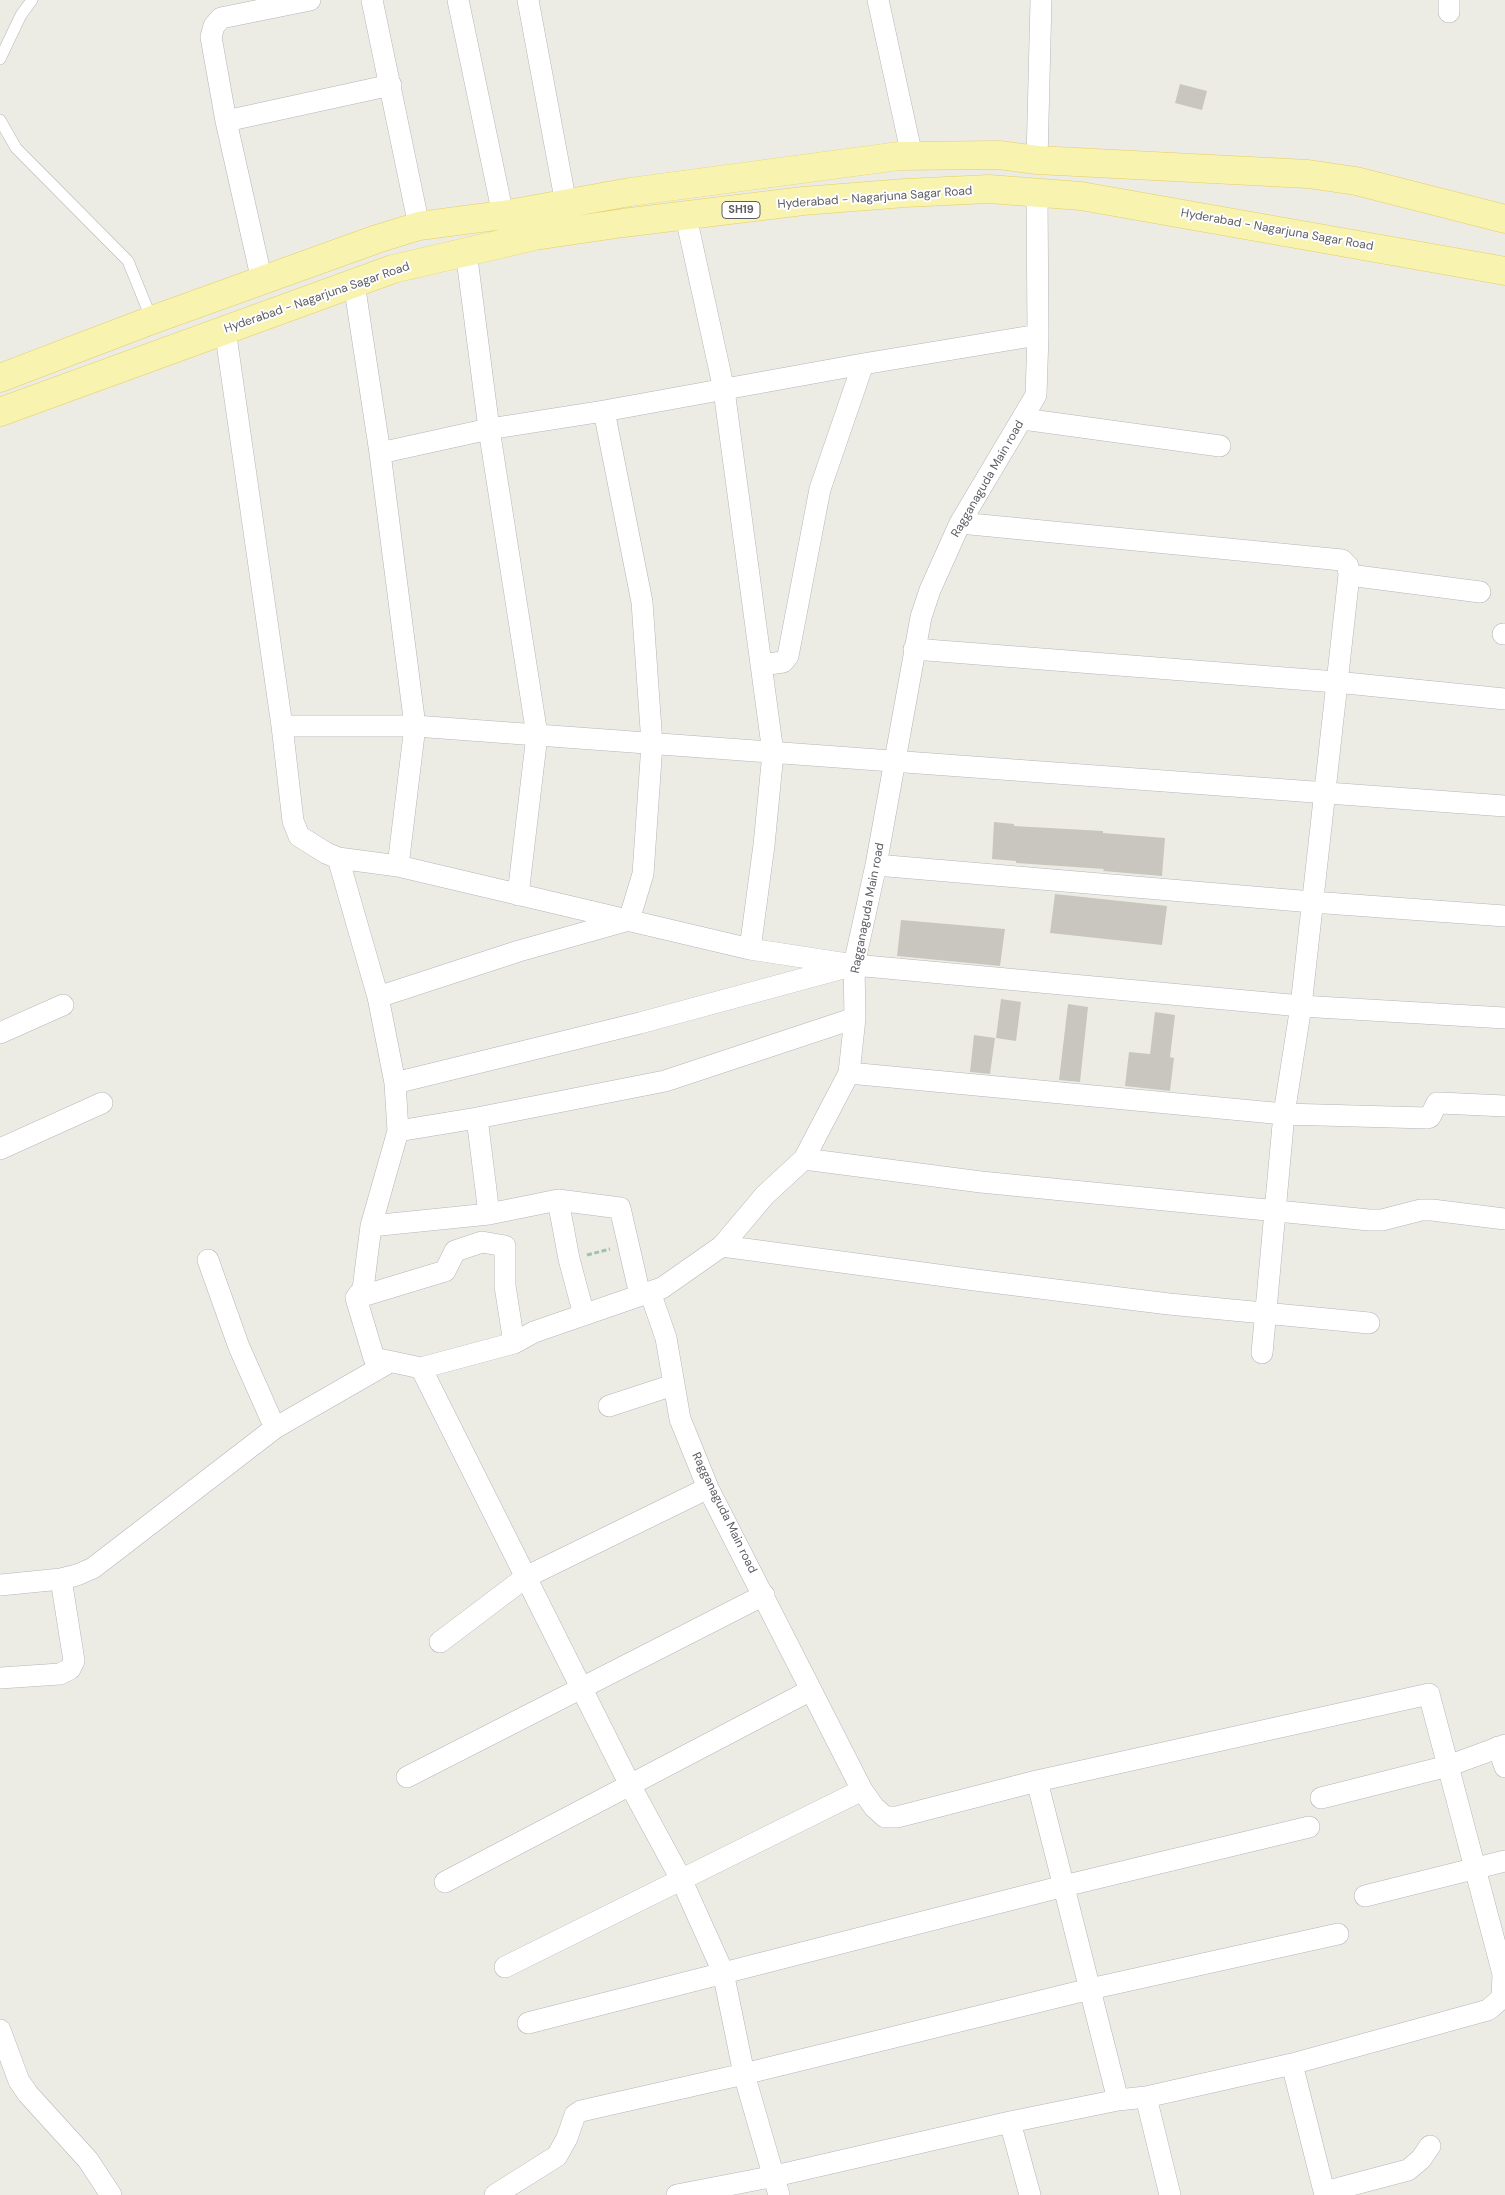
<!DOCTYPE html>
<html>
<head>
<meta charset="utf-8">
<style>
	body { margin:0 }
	canvas { display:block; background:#edece4 }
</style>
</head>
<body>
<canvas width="1505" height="2195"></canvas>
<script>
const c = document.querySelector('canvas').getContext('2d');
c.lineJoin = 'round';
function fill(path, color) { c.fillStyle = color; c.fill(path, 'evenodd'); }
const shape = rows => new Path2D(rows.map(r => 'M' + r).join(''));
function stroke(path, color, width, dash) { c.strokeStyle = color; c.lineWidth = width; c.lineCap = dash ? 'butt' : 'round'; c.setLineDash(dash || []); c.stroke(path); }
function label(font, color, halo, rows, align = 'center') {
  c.font = font + ' "DM Sans",sans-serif'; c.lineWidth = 4; c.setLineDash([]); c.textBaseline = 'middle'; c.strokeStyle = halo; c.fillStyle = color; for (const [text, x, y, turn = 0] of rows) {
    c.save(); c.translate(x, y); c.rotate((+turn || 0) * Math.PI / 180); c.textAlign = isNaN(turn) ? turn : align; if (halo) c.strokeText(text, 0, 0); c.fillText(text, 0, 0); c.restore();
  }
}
fill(shape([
	[1180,84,1207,91,1202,110,1175,103],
	[994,822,1014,824,1014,826,1103,831,1103,833,1165,838,1162,876,1103,871,1104,869,1016,863,1016,861,992,859],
	[1055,894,1167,906,1162,945,1050,933],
	[901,920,1005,929,1000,966,897,956],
	[1001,999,1021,1002,1016,1041,996,1038],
	[1068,1004,1088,1007,1080,1082,1059,1080],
	[1155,1012,1175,1015,1170,1057,1174,1058,1170,1091,1125,1086,1129,1052,1150,1054],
	[974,1035,995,1038,990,1074,970,1072]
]), '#c9c6c0');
const service = shape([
	[0,59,21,15,32,0],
	[0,120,16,148,128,261,152,320]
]);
const minor = shape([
	[372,0,419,226],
	[458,0,503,215],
	[528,0,566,204],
	[878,0,912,156],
	[1449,12,1449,0],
	[226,121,391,85],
	[1037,160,1041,0],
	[1037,192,1038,335,1036,395,960,523,930,590,921,617,876,865,854,965,855,1018,849,1073,804,1159,765,1195,722,1246,662,1288,650,1292,666,1338,680,1419,708,1488,862,1790,874,1807,885,1817,897,1817,1037,1781,1429,1694,1503,1974],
	[686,217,724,390,773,753,764,845,750,949],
	[466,251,489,429,537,735,518,895],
	[262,281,226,121,211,37,214,26,221,18,310,0],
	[354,283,380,453,415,726,398,866],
	[225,329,282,726,293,821,299,836,326,853,338,858,398,866,750,949,854,965,1301,1006,1505,1018],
	[1023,419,1220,446],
	[380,453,489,429,604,411,863,364,1038,335],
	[960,523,1342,560,1348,566,1349,575,1480,592],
	[1503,634,1505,634],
	[914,649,1336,682,1505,699],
	[761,665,783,662,788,656,820,489,863,364],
	[282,726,415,726,1505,806],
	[338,858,378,997,395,1083,398,1131,371,1226,363,1289,356,1298,374,1358,421,1368,514,1343,534,1332,650,1292],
	[876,865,1312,902,1505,916],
	[378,997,519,951,629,920,643,874,652,744,642,602,604,411],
	[0,1033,63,1005],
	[849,1073,1284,1114,1427,1118,1430,1117,1437,1103,1440,1103,1505,1106],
	[395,1083,640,1023,847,967],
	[477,1118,489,1214,558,1200,620,1208,640,1295],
	[398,1131,477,1118,665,1081,855,1018],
	[0,1149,102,1103],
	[804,1159,981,1182,1369,1220,1382,1220,1421,1210,1432,1210,1505,1219],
	[558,1200,569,1259,584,1315],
	[371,1226,489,1214],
	[722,1246,975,1280,1169,1304,1369,1323],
	[208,1260,239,1347,275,1428],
	[356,1298,445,1271,455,1251,482,1242,505,1246,505,1286,514,1343],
	[1262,1353,1284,1114,1301,1006,1349,575],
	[421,1368,630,1785,682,1881,723,1972,744,2074,779,2195],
	[609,1406,673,1385],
	[0,1585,61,1579,77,1575,93,1568,275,1428,390,1362],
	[440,1642,526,1577,708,1488],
	[0,1678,60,1674,70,1669,74,1661,61,1579],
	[1498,1747,1505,1767],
	[407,1777,764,1595],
	[1037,1781,1118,2100],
	[1321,1798,1448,1766,1505,1745],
	[445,1882,811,1690],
	[1365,1896,1505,1861],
	[505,1967,862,1790],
	[528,2023,1064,1886,1309,1827],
	[0,2030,19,2081,28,2094,88,2160,111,2195],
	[1292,2064,1325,2195],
	[1146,2097,1170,2195],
	[1010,2122,1030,2195],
	[1325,2192,1408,2170,1421,2159,1430,2146],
	[495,2195,557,2156,567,2138,575,2115,581,2111,744,2074,1090,1989,1338,1934],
	[677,2195,775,2176,1010,2122,1118,2100,1146,2097,1292,2064,1488,2010,1502,1998,1503,1974,1505,1973]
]);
const primary = shape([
	[0,378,152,320,377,239,419,226,503,215,630,192,899,156,999,155,1037,160,1308,174,1356,181,1505,219],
	[0,412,393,269,535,236,623,223,803,201,905,193,989,189,1081,196,1505,271]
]);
stroke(service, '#b4b5ba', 12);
stroke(minor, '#b4b5ba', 22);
stroke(primary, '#e5ce65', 29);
stroke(shape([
	[587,1255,610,1249]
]), '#9cc3ab', 3, [5, 2.5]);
stroke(service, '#fff', 11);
stroke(minor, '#fff', 21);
stroke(primary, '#f8f3ae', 28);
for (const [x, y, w] of [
	[741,210,38]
]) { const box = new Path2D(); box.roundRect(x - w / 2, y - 8.5, w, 17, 4); c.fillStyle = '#fff'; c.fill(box); stroke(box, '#5c5e63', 1); }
label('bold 11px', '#5c5e63', null, [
	["SH19",741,210]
]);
label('12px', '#5c5e63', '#fff', [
	["Hyderabad - Nagarjuna Sagar Road",875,198,-4],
	["Hyderabad - Nagarjuna Sagar Road",1277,230,10],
	["Hyderabad - Nagarjuna Sagar Road",317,298,-19],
	["Ragganaguda Main road",988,479,-60],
	["Ragganaguda Main road",868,908,-79],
	["Ragganaguda Main road",724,1513,64]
]);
</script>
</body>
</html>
